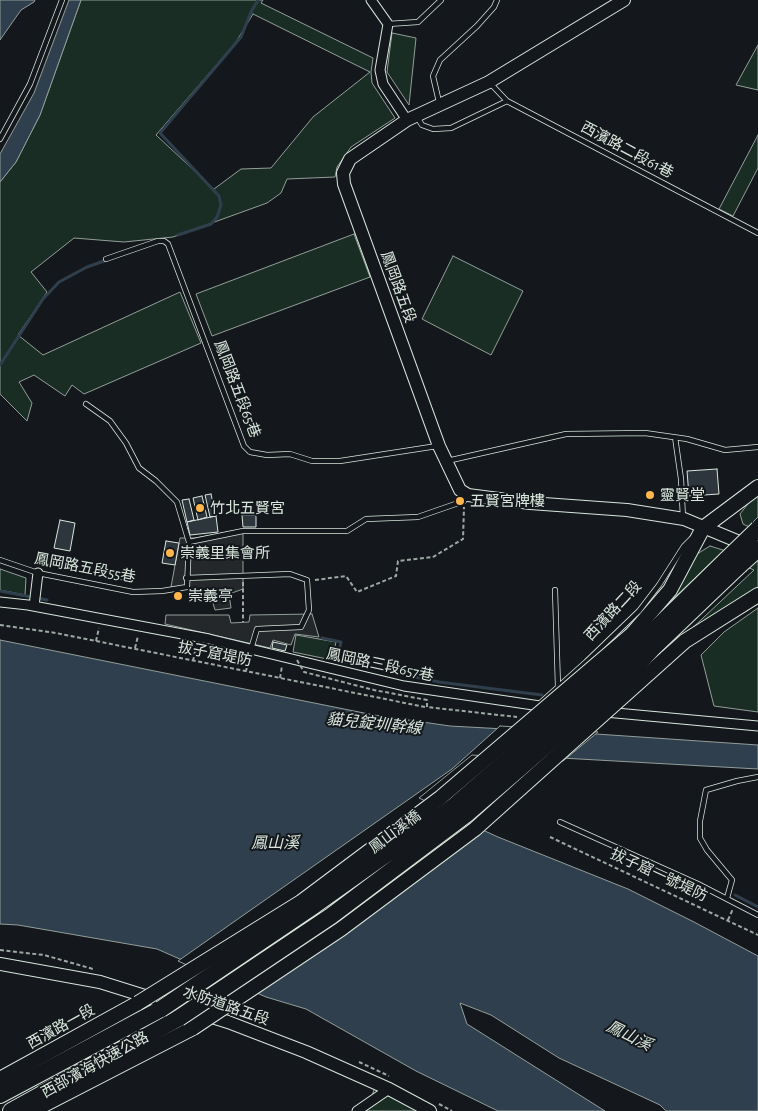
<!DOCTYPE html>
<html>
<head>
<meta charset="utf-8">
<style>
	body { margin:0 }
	canvas { display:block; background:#14181c }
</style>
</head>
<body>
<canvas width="758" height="1111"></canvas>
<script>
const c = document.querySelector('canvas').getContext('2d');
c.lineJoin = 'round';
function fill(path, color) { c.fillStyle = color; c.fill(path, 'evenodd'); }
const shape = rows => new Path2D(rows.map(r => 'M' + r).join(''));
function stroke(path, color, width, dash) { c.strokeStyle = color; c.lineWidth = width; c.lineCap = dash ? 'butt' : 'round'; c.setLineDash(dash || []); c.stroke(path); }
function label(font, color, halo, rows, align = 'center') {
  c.font = font + ' "Alegreya Sans","Noto Sans TC",sans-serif'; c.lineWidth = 4; c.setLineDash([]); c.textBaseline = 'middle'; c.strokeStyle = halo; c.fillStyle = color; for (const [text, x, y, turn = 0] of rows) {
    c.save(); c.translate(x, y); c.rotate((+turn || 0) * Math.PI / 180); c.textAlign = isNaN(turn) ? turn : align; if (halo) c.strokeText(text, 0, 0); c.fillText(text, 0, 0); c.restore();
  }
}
const green = shape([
	[81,0,263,0,261,3,373,58,371,72,372,83,395,118,351,147,337,167,335,177,287,179,281,193,267,203,173,237,124,242,74,238,31,272,47,292,18,335,43,355,180,292,201,343,84,394,72,385,65,396,34,375,19,382,32,403,27,421,0,394,0,182,16,162,40,115,81,0],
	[253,14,370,72,313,117,271,168,241,169,214,189,156,135,236,42,253,14],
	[392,33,416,38,409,105,387,72,392,33],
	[758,45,758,90,736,85,758,45],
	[758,135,758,168,733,216,719,209,758,135],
	[354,234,370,277,212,336,196,294,354,234],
	[453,256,523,291,491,355,422,319,453,256],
	[758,495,758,517,753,522,758,525,758,531,743,524,740,514,751,500,758,495],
	[710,546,758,561,758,588,686,634,754,570,719,555,647,624,697,554,710,546],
	[0,569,26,578,25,595,0,590,0,569],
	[758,608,758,712,714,706,701,655,724,632,758,608],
	[296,635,336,642,332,660,293,652,296,635],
	[375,1086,423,1111,361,1111,370,1103,375,1086]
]);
fill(green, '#1a2d24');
stroke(green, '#939e99', 1);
const parking = shape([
	[243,529,243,589,229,594,231,608,215,610,211,596,192,599,189,589,172,591,171,587,180,538,195,538,243,529],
	[312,614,319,637,295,634,291,645,273,640,270,648,165,624,166,615,229,615,231,623,249,622,250,615,312,614]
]);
fill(parking, '#24282b');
stroke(parking, '#939e99', 1);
const water = shape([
	[0,0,35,0,34,2,21,10,0,40,0,0],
	[69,0,81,0,40,115,16,162,0,182,0,154,34,93,69,0],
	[0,640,374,715,450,726,596,734,758,745,758,769,472,753,415,799,498,837,628,889,694,922,758,956,758,1111,666,1111,660,1105,559,1058,491,1015,460,1003,467,1024,605,1111,498,1111,416,1071,306,1009,266,997,157,949,18,925,0,924,0,640]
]);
fill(water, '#2f3f4d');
stroke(water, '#939e99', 1);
const pier = shape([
	[500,726,598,732,563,761,472,755,419,798,482,827,409,887,253,995,178,961,452,769,500,726]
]);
fill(pier, '#14181c');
stroke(pier, '#939e99', 1);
stroke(shape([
	[178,235,211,224,217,217,221,205,219,196,160,133,241,37,251,12,258,0],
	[0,365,43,299,59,282,87,267,107,260],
	[0,591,47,600],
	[322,638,341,642,337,660,439,682,542,695],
	[735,895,758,907]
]), '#2f3f4d', 3);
const building = shape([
	[717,469,719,494,689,496,687,471,717,469],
	[211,494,216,516,210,517,205,495,211,494],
	[202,496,207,517,198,520,193,498,202,496],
	[189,499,194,520,187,522,182,500,189,499],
	[242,515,256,515,256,527,243,527,242,515],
	[216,516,218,532,190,535,187,522,216,516],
	[60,520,75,523,70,551,54,548,60,520],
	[166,541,179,543,175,565,162,563,166,541],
	[117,575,133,577,132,581,116,579,117,575],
	'174 596a4 4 0 1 1 8 0a4 4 0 1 1-8 0Z',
	[273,642,287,645,285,651,272,648,273,642]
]);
fill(building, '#2c363c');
stroke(building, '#d8e6dc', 1);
const lane = shape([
	[388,24,418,22,441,0],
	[490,83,507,101,758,233],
	[439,102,433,76,440,60,477,26,494,7,497,0],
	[417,117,422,125,433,129,451,128,507,101],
	[0,139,30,84,62,0],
	[106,259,158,241,164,241,168,244,244,446,250,452,267,455,290,454,312,461,340,461,437,446],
	[675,437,681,479,683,518],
	[447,461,566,434,645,433,687,439,725,450,758,447],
	[189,542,243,531,347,531,366,519,418,517,464,501,467,496],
	[0,560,38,573,133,592,162,591,187,587,189,542,177,502,156,481,139,468,126,443,110,421,86,404],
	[186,578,290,574,307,580,309,610,301,627,257,629,251,649],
	[555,590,558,687],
	[538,705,586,662,639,611,659,585,684,546,691,539],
	[560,822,698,884,758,915],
	[727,898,732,880,707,850,700,838,700,821,706,790,737,781,758,777]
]);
const street = shape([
	[371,0,388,24,380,70,383,84,407,120],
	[0,602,28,605,209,639,404,686,547,707],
	[34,606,38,573],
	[605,712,758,726],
	[357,1111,389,1089]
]);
const secondary = shape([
	[624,0,489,82,407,120,350,159,343,173,344,184,439,446,460,490,468,495,530,503,627,510,684,519,749,546],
	[0,964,100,982,228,1022,306,1052,389,1089,430,1111]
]);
const primary = shape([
	[632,634,670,590,703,528,758,487],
	[666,658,685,641,758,595],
	[0,1079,138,1003],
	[32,1111,193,1028]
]);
const highway = shape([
	[642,642,727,559],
	[652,649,740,565],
	[0,1095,161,1009],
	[11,1111,179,1018]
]);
stroke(lane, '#d8e6dc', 6);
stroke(street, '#d8e6dc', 11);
stroke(secondary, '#d8e6dc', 14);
stroke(primary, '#d8e6dc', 16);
stroke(highway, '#d8e6dc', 18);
stroke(shape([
	[315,580,346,576,357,592,396,576,398,561,433,557,463,539,464,507],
	[243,582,243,622],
	[0,625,56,633,425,707],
	[96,641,99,628],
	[135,648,138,636],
	[193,661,196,647],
	[246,671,249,659],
	[280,678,282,666],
	[550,837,758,935],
	[728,920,732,911,734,912],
	[0,950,44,955,93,969],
	[359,1062,389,1076],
	[439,1104,452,1111]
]), '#9da8a2', 2, [4, 2.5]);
stroke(lane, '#14181c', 4.5);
stroke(street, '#14181c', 9);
stroke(secondary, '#14181c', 12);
stroke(primary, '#14181c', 14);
stroke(highway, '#14181c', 16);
const primaryBridge = shape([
	[138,1003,301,902,440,798,632,634],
	[193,1028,341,929,475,829,666,658]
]);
const highwayBridge = shape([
	[727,559,758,529],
	[740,565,758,549],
	[161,1009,315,905,454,806,642,642],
	[179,1018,331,916,468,813,627,676,652,649]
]);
stroke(primaryBridge, '#d8e6dc', 16, []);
stroke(highwayBridge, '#d8e6dc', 18, []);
stroke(shape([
	[297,660,304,672,374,690,427,700,427,707,517,717]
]), '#9da8a2', 2, [4, 2.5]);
stroke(primaryBridge, '#14181c', 14);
stroke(highwayBridge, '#14181c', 16);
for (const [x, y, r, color] of [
	[650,495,5,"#ffb74d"],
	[460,501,5,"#ffb74d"],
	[200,508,5,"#ffb74d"],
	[170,553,5,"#ffb74d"],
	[178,596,5,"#ffb74d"]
]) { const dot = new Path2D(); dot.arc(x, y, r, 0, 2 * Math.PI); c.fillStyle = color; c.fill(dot); stroke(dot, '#14181c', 2); }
label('15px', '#d8e6dc', '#14181c', [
	["西濱路二段61巷",627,150,28],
	["鳳岡路五段",398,287,70],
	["鳳岡路五段65巷",237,389,69],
	["鳳岡路五段55巷",85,568,11],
	["西濱路二段",613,611,-47],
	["拔子窟堤防",215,654,11],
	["鳳岡路三段657巷",380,665,12],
	["鳳山溪橋",395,832,-37],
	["拔子窟一號堤防",659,875,25],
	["水防道路五段",226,1006,19],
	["西濱路一段",61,1027,-29],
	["西部濱海快速公路",95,1065,-29]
]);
label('15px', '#d8e6dc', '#14181c', [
	["靈賢堂",660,495],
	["五賢宮牌樓",470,501],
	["竹北五賢宮",210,508],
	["崇義里集會所",180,553],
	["崇義亭",188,596]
], 'left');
label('italic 16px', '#d8e6dc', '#14181c', [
	["貓兒錠圳幹線",374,724,6],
	["鳳山溪",275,843],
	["鳳山溪",629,1036,26]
]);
</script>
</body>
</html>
